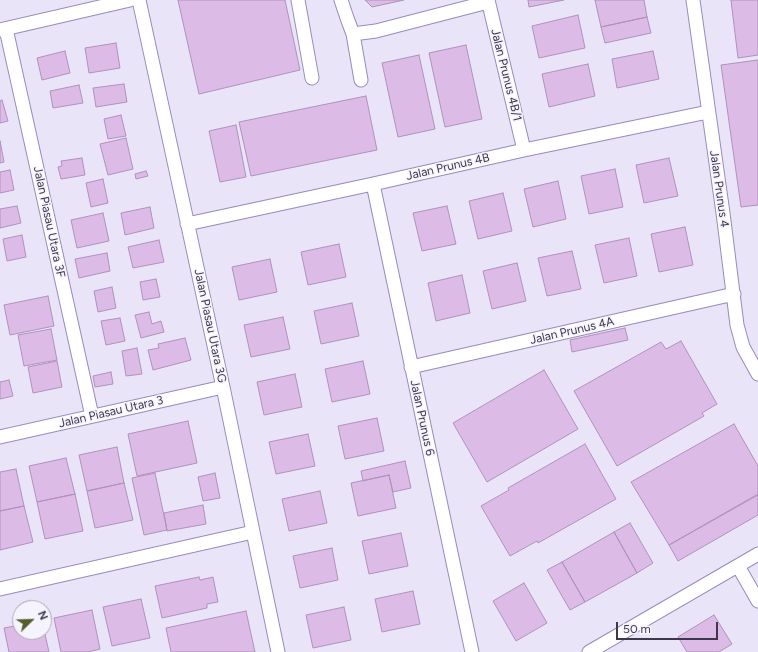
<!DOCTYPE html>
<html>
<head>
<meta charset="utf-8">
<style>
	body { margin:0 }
	#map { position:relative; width:758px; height:652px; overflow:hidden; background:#e9e4f8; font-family:Figtree,sans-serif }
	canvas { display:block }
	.north { position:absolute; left:12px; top:600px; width:40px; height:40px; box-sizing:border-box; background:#f5f3fd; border:1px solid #aba8b6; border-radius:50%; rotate:67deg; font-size:11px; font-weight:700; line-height:16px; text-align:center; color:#3d374b }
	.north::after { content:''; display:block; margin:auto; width:14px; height:18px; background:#545d2c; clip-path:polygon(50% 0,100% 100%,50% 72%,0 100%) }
	.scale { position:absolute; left:616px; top:622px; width:102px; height:18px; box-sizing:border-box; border:2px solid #3d374b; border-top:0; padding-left:5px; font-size:12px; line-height:14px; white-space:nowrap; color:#3d374b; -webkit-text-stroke:3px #f5f3fd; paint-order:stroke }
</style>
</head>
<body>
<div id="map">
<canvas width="758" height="652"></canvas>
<div class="north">N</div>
<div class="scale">50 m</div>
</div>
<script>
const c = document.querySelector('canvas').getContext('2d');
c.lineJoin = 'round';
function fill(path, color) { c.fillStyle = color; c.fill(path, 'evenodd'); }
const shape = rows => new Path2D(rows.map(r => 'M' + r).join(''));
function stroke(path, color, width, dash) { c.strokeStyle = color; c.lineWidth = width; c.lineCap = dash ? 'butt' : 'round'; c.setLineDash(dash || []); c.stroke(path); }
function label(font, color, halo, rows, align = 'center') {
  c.font = font + ' Figtree,sans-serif'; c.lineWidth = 3; c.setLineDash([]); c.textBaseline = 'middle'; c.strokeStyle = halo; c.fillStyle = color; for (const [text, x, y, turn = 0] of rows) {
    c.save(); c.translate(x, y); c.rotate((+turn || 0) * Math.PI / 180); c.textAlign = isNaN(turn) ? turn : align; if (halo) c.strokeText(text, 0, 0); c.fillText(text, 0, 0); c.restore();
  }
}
const building = shape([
	[178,0,285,0,300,70,199,94,178,0],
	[365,0,404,0,372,7,365,0],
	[528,0,564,0,529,7,528,0],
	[595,0,644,0,647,17,601,27,595,0],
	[731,0,758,0,758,55,738,58,731,0],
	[578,15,585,48,539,58,532,26,578,15],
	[647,17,651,33,605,43,601,27,647,17],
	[116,43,120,68,89,73,85,48,116,43],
	[466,45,482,119,445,127,429,53,466,45],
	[65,51,70,73,42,80,37,58,65,51],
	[653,51,659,79,617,88,612,59,653,51],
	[419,55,435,129,398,137,382,63,419,55],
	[758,60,758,205,741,207,721,65,758,60],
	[588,64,595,96,549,107,542,74,588,64],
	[124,84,127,102,96,107,93,88,124,84],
	[79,85,83,103,53,108,50,91,79,85],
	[366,96,377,150,251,176,239,122,366,96],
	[2,100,8,121,0,123,0,101,2,100],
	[121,115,126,136,108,139,104,119,121,115],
	[236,125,246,177,220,182,209,131,236,125],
	[126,138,133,169,108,175,100,144,126,138],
	[0,141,4,162,0,163,0,141],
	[82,158,85,175,61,179,58,167,62,166,61,161,82,158],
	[669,158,678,196,644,203,636,165,669,158],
	[615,169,623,207,589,214,581,176,615,169],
	[10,170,14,190,0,193,0,172,10,170],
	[146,171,148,176,136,179,135,174,146,171],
	[103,179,108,203,91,207,86,183,103,179],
	[558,181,566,219,533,227,524,189,558,181],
	[503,193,512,231,478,239,469,201,503,193],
	[17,206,21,223,0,228,0,209,17,206],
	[447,206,456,244,422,251,413,213,447,206],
	[150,207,154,228,125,235,121,213,150,207],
	[103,213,109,241,77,248,71,220,103,213],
	[685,227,693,265,659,272,651,234,685,227],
	[22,235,26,257,7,261,3,239,22,235],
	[629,238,637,276,604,283,595,245,629,238],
	[159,240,164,262,133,268,128,247,159,240],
	[339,244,346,277,308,285,301,252,339,244],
	[572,251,581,289,547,296,538,258,572,251],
	[107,253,110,271,79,278,75,259,107,253],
	[270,259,277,292,239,300,232,267,270,259],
	[517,263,526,301,492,309,483,271,517,263],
	[462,275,470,313,436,321,428,283,462,275],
	[156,279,160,297,143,300,140,282,156,279],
	[112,287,116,308,98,312,94,291,112,287],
	[48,296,54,326,10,335,4,305,48,296],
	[352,303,359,336,321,344,314,311,352,303],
	[149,312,152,324,161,321,164,332,141,338,135,315,149,312],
	[283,317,290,349,251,357,244,325,283,317],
	[120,318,125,341,106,345,101,321,120,318],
	[625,328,628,340,572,352,570,340,625,328],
	[51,329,57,360,24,366,18,335,51,329],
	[185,338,191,360,153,370,148,350,159,348,158,344,185,338],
	[681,341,717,404,702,413,704,416,617,466,574,391,661,342,666,349,681,341],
	[137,348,142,374,126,376,122,351,137,348],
	[57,361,62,387,33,393,28,367,57,361],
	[363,361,370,394,332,402,325,369,363,361],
	[544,370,578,429,487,482,453,423,544,370],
	[111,372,113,384,95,387,93,376,111,372],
	[295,374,302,407,264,415,257,382,295,374],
	[9,380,13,396,0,399,0,382,9,380],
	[377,418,384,451,345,459,338,426,377,418],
	[188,421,197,463,137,476,128,434,188,421],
	[734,424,758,466,758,494,669,545,631,482,734,424],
	[308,434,315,466,276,474,269,442,308,434],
	[585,444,616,499,538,543,537,541,510,556,481,506,509,490,508,488,585,444],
	[117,447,124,483,87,491,79,455,117,447],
	[66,458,75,494,37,502,29,466,66,458],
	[405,461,411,488,393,492,389,475,363,481,361,471,405,461],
	[16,469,24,506,0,511,0,472,16,469],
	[155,473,167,530,144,535,132,478,155,473],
	[215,473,220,498,203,501,198,477,215,473],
	[389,475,396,508,358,516,351,483,389,475],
	[124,483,133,520,95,528,87,491,124,483],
	[320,491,327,523,289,531,282,499,320,491],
	[75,494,83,531,45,539,37,502,75,494],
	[758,495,758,515,678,561,669,545,758,495],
	[203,505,206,524,167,531,164,513,203,505],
	[24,506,33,542,0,550,0,511,24,506],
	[630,523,653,563,637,573,614,532,630,523],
	[614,532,637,573,585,602,562,562,614,532],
	[401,533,408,566,369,574,362,541,401,533],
	[332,548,338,580,300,588,293,556,332,548],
	[562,562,585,602,570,610,547,570,562,562],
	[199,577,200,580,213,577,218,602,207,604,207,608,162,618,155,586,199,577],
	[524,583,547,623,516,641,493,601,524,583],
	[413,591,420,624,382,632,375,599,413,591],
	[141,599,150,638,112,646,103,607,141,599],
	[344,607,351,640,313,648,306,615,344,607],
	[92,610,100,649,88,652,61,652,54,618,92,610],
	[246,611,255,652,171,652,166,628,246,611],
	[714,615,732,644,719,652,687,652,678,637,714,615],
	[20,625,20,632,44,632,44,630,49,652,9,652,4,628,20,625]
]);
fill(building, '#dcbce7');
stroke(building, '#b091bb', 1);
const minor = shape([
	[139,0,223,387,278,652],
	[298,0,312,78],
	[341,0,347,18,353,34,376,31,488,2],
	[488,0,524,150],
	[693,0,723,213,737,325,743,347,758,374],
	[6,29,92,416],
	[0,30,130,0],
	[353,34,361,80],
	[373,184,472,652],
	[187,224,373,184,524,150,708,112],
	[411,367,734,294],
	[0,437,223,387],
	[738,566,758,601],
	[0,589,253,532],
	[589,652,758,554]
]);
stroke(minor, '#988bba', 15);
stroke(minor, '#fff', 13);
label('12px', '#3d374b', '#f5f3fd', [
	["Jalan Prunus 4B/1",506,75,76],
	["Jalan Prunus 4B",448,167,-13],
	["Jalan Prunus 4",719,189,82],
	["Jalan Piasau Utara 3F",49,222,78],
	["Jalan Piasau Utara 3G",210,326,78],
	["Jalan Prunus 4A",572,331,-13],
	["Jalan Piasau Utara 3",111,412,-13],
	["Jalan Prunus 6",422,418,78]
]);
</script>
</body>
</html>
